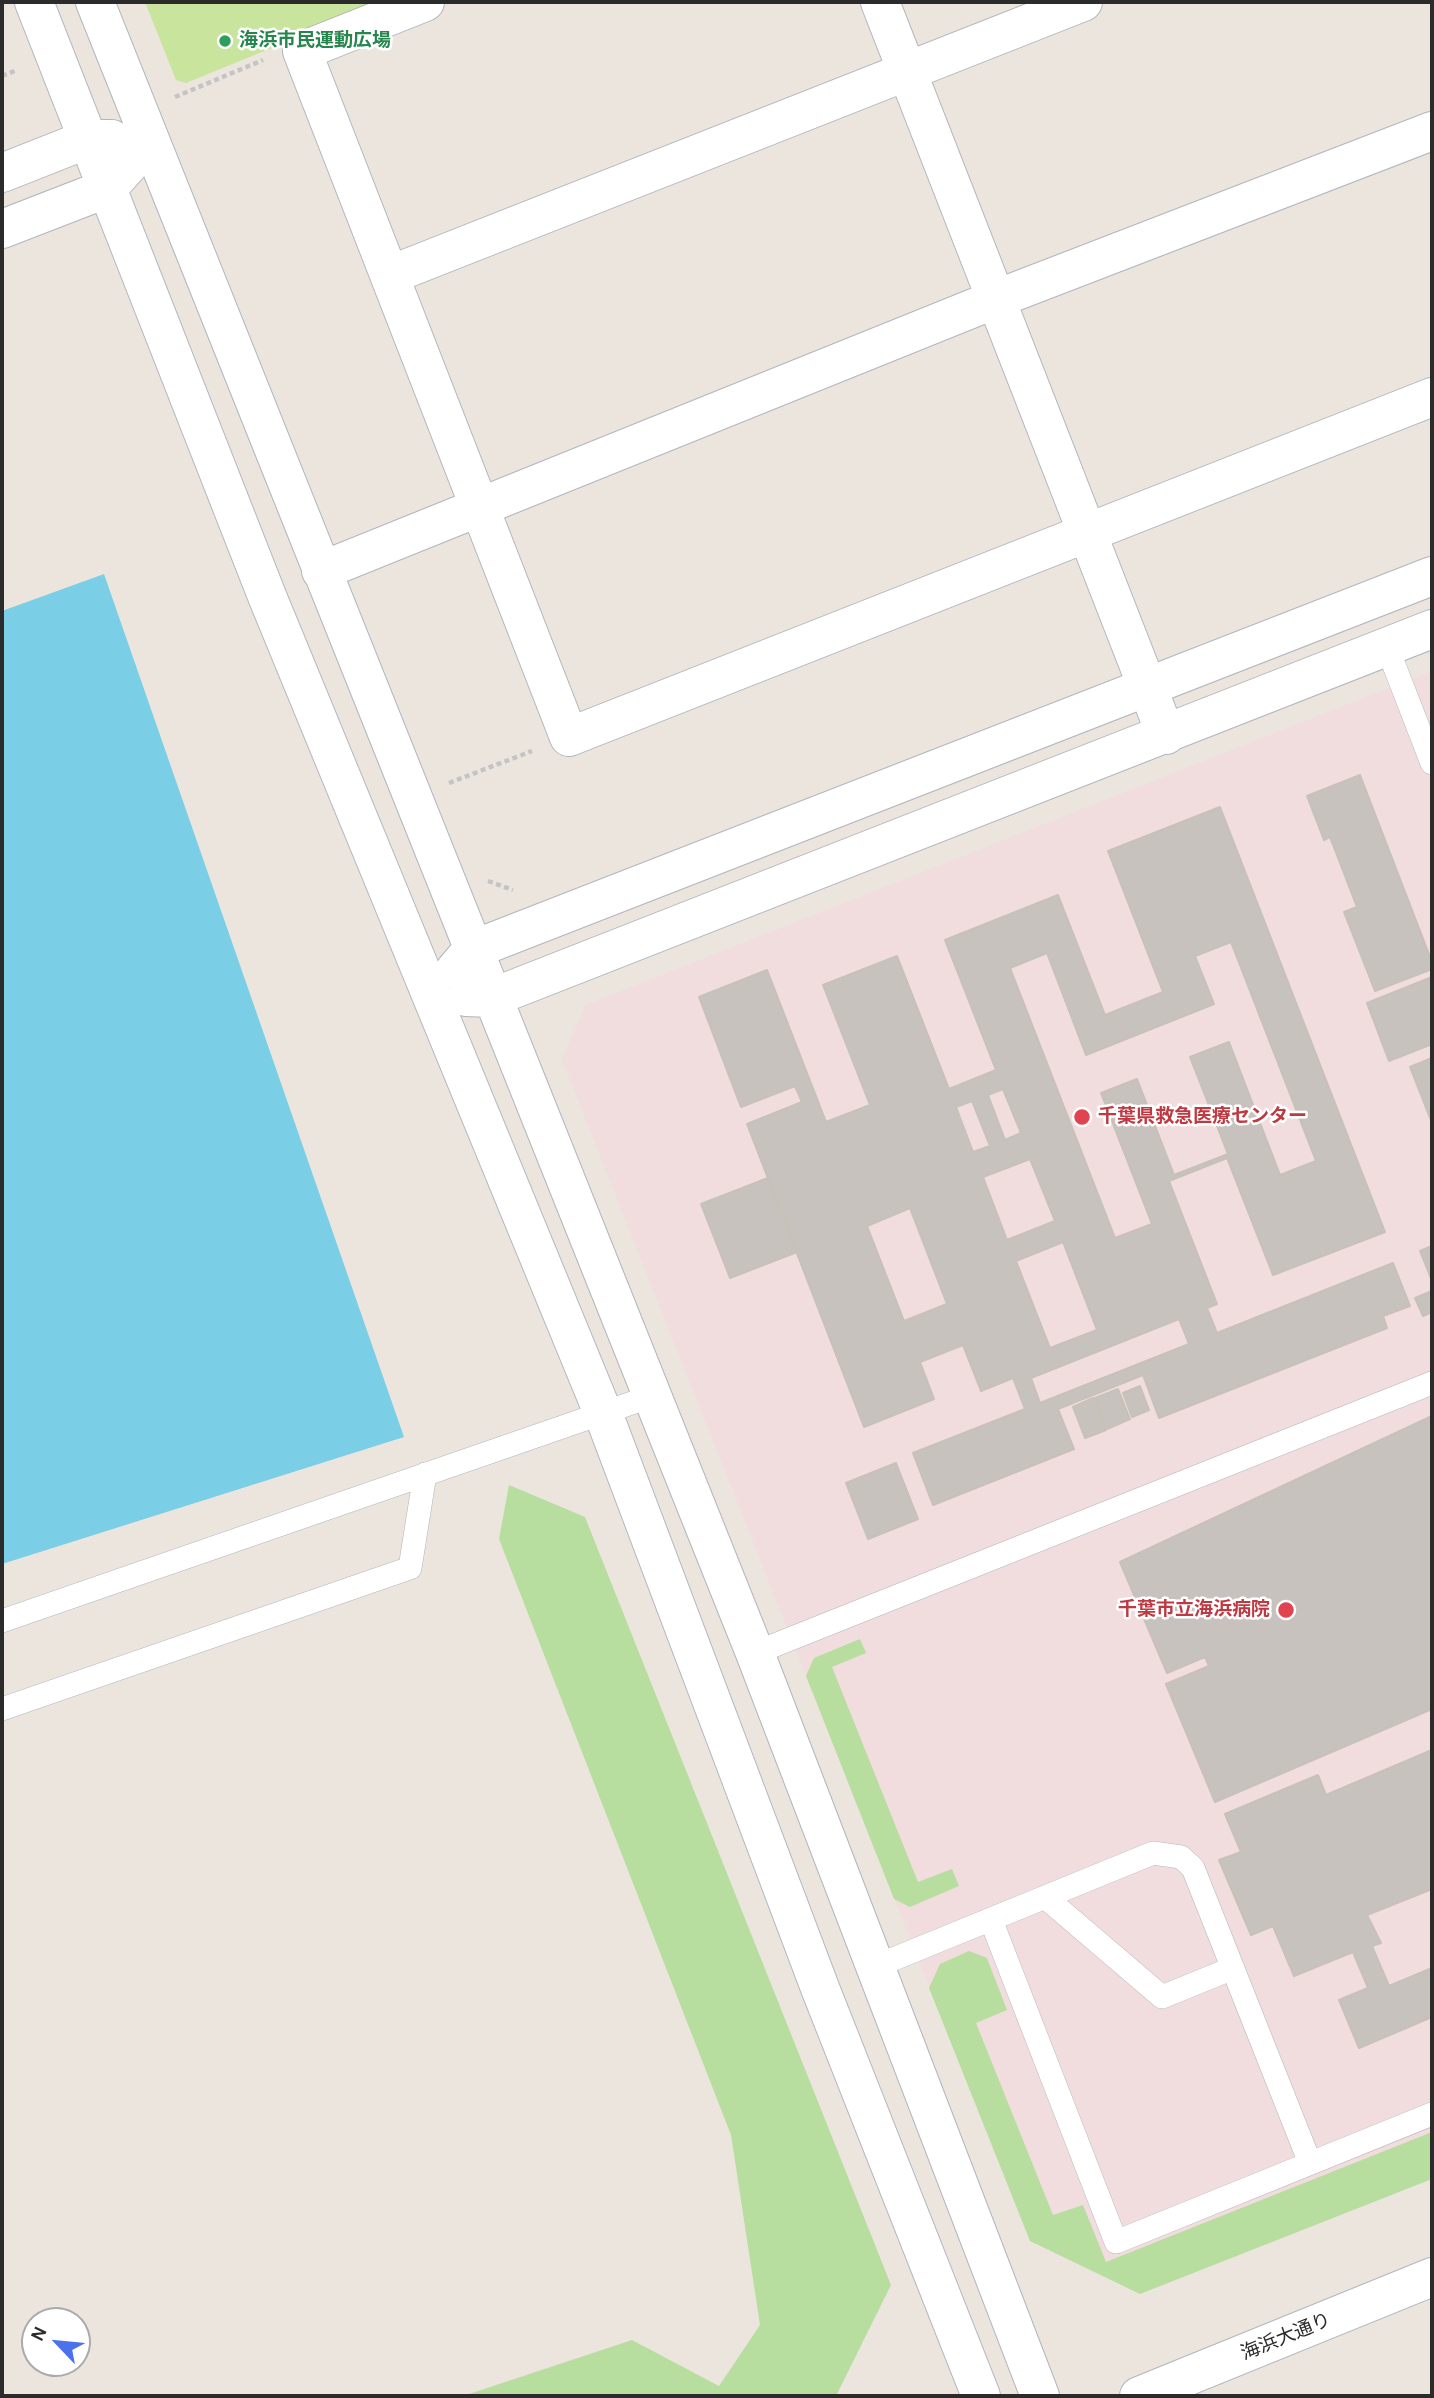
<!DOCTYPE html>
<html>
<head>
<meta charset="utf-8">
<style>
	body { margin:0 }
	#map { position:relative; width:1434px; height:2398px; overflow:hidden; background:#ece5de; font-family:Karla,sans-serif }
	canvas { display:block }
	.frame { position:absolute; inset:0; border:4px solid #2b2b2b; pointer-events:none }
	.north { position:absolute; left:21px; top:2307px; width:70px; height:70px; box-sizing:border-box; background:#fff; border:2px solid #aaa; border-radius:50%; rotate:296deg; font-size:19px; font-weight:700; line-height:28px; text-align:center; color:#2b2b2b }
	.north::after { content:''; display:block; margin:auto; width:24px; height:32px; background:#4b71ec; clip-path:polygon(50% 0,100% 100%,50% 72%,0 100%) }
</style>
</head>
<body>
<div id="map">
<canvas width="1434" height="2398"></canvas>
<div class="frame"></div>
<div class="north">N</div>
</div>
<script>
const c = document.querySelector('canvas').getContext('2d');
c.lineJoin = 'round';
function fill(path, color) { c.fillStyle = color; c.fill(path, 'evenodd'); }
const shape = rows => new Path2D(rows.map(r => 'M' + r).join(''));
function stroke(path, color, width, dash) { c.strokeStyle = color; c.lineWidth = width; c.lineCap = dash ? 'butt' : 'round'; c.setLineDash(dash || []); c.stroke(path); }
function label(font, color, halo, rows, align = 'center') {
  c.font = font + ' Karla,"Noto Sans JP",sans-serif'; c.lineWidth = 5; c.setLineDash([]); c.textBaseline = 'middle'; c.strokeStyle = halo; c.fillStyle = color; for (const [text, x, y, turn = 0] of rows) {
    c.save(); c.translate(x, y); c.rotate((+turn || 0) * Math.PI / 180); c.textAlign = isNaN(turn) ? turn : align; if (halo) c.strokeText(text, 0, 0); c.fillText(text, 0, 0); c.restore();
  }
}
fill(shape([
	[1432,671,1432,2179,1140,2294,1030,2241,562,1060,586,1005]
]), '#f1dcde');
fill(shape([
	[509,1485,585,1517,891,2285,836,2396,463,2396,632,2340,719,2386,760,2325,731,2135,499,1539],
	[860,1639,866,1653,832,1667,918,1882,952,1869,959,1886,910,1907,894,1899,806,1676,814,1658],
	[969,1951,987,1958,1007,2010,976,2023,1053,2215,1083,2205,1106,2262,1432,2132,1432,2179,1140,2294,1030,2241,929,1988,940,1964]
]), '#b7de9f');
fill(shape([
	[145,2,384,2,186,83,176,80]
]), '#c9e49c');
fill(shape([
	[104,574,404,1437,2,1564,2,611]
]), '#7acee5');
const building = shape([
	[1360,775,1432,962,1432,969,1375,991,1344,912,1357,907,1330,837,1324,840,1307,796,1360,775],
	[1220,807,1385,1232,1273,1275,1227,1158,1169,1181,1217,1304,1207,1308,1217,1333,1393,1263,1410,1306,1383,1316,1387,1328,1159,1418,1143,1375,1058,1409,1074,1449,933,1505,913,1453,1025,1409,1013,1378,981,1391,963,1345,920,1362,934,1399,864,1427,747,1124,802,1102,795,1086,741,1107,699,997,767,970,826,1122,870,1105,823,985,897,956,949,1089,996,1070,945,940,1058,895,1105,1015,1163,992,1108,851,1220,807],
	[1003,1089,1021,1133,1005,1140,988,1095,1003,1089],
	[972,1101,990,1146,973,1152,956,1107,972,1101],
	[1030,1159,1055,1221,1007,1240,983,1177,1030,1159],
	[910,1208,947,1304,904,1321,867,1226,910,1208],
	[1063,1242,1097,1330,1050,1348,1016,1261,1063,1242],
	[1179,1319,1189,1344,1040,1403,1031,1378,1179,1319],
	[1231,942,1316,1161,1280,1175,1229,1042,1190,1057,1228,1154,1174,1175,1137,1079,1101,1093,1152,1224,1115,1238,1010,968,1047,953,1086,1055,1214,1004,1195,956,1231,942],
	[1432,977,1432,1044,1389,1061,1367,1003,1432,977],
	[1432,1058,1432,1123,1410,1067,1432,1058],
	[768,1178,797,1252,730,1278,701,1204,768,1178],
	[1432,1246,1432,1281,1420,1251,1432,1246],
	[1432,1291,1432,1312,1423,1316,1415,1298,1432,1291],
	[1140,1386,1149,1410,1132,1417,1123,1393,1140,1386],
	[1118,1389,1130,1419,1107,1429,1095,1398,1118,1389],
	[1093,1398,1106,1430,1085,1438,1073,1407,1093,1398],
	[1432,1416,1432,1709,1215,1802,1166,1684,1209,1666,1205,1657,1167,1673,1120,1562,1432,1416],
	[896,1463,918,1519,868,1539,846,1483,896,1463],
	[1432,1750,1432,1889,1367,1915,1381,1943,1372,1946,1389,1986,1432,1968,1432,2017,1359,2048,1339,2000,1368,1988,1353,1952,1294,1976,1273,1926,1251,1935,1219,1860,1241,1852,1225,1814,1318,1775,1326,1795,1432,1750]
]);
fill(building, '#c7c2bd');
stroke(building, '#c7c1b8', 2);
const service = shape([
	[1387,647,1432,763],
	[2,1621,652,1396],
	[755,1653,1432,1383],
	[2,1709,410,1568,425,1474],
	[1045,1897,1162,1997,1233,1968],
	[991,1920,1116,2242,1432,2114],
	[874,1967,1153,1853,1181,1857,1193,1868,1310,2163]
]);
const minor = shape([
	[425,2,302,51,569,737,1432,397],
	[880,2,1166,735],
	[390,275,1083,2],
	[321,571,996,299,1432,131]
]);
const tertiary = shape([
	[34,2,267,596,603,1413,820,1988,981,2396],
	[95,2,755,1653,1040,2396],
	[2,173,88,139,112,139],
	[2,229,108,188,150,141],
	[455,970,472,950,1432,576],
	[466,997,491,998,1432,629],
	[1139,2396,1432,2277]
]);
stroke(service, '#b2b5bd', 24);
stroke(minor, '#b2b5bd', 40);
stroke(tertiary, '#b2b5bd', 40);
stroke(shape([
	[2,76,17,70],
	[175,97,263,60],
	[449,783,532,751],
	[488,881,513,890]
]), '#c4c4c4', 4.5, [5, 3.5]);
stroke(service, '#fff', 23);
stroke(minor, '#fff', 38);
stroke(tertiary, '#fff', 38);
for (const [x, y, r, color] of [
	[225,41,7,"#2e9e5b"],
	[1082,1117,9,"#e0444e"],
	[1286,1610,9,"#e0444e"]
]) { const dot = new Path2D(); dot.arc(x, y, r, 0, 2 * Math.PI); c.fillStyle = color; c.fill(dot); stroke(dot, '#fff', 2.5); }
label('bold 19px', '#27864d', '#fff', [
	["海浜市民運動広場",239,41]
], 'left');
label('bold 19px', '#be3a42', '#fff', [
	["千葉県救急医療センター",1098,1117],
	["千葉市立海浜病院",1270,1610,"right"]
], 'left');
label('19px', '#2b2b2b', '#fff', [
	["海浜大通り",1286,2337,-22]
]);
</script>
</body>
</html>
